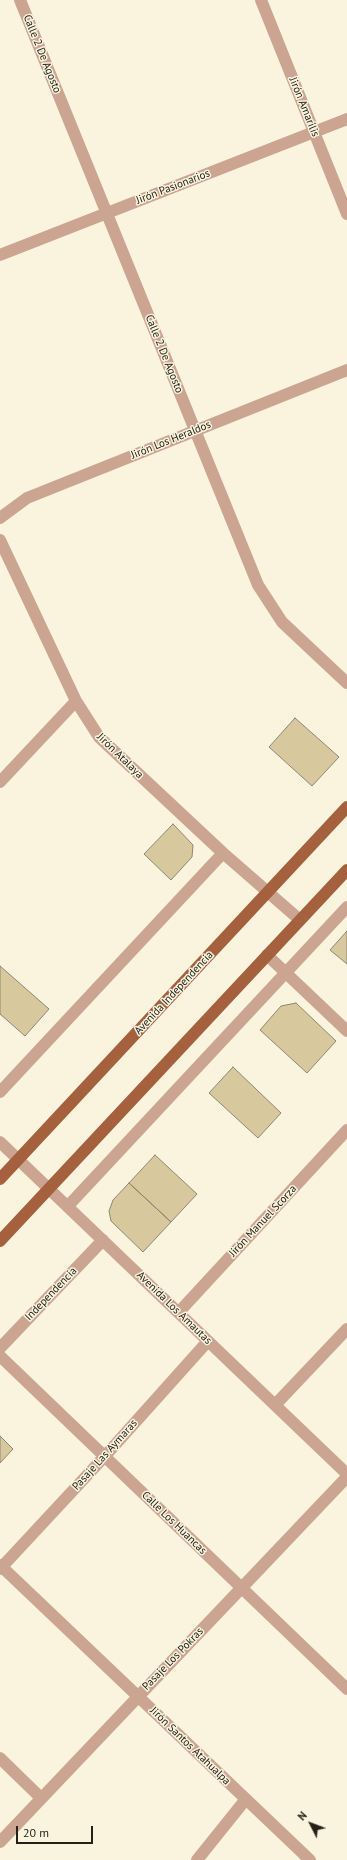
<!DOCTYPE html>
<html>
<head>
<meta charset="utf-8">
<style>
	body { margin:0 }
	#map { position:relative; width:347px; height:1860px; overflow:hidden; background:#faf4de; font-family:"PT Sans",sans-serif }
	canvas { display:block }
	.north { position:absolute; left:291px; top:1804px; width:40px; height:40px; -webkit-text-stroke:3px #faf4de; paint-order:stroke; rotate:312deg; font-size:11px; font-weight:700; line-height:16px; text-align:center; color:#232119 }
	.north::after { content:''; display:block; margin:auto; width:14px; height:18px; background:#232119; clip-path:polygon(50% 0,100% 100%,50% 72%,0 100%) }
	.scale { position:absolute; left:16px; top:1826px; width:77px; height:18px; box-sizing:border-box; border:2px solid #232119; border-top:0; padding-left:5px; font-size:12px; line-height:14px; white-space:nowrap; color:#232119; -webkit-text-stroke:3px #faf4de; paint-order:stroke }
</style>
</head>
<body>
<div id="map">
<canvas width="347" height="1860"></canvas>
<div class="north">N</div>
<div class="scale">20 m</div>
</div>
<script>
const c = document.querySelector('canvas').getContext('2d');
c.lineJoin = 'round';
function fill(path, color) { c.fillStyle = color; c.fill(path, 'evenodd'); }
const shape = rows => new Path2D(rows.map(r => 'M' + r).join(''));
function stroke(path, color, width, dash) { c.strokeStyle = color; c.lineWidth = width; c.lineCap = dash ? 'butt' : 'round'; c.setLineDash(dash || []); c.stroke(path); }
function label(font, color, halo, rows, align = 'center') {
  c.font = font + ' "PT Sans",sans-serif'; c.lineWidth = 3; c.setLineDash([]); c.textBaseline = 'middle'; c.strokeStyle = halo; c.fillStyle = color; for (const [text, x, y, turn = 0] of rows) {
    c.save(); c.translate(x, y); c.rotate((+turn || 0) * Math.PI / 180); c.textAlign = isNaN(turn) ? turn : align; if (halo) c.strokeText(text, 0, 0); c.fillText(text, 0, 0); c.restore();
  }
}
const building = shape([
	[295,718,339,757,312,786,269,747,295,718],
	[173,824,193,845,192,857,171,880,144,854,173,824],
	[347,931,347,964,330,950,347,931],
	[0,966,49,1009,25,1036,0,1014,0,966],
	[296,1003,336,1041,307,1073,260,1030,281,1006,296,1003],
	[233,1067,281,1113,258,1138,209,1093,233,1067],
	[155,1155,197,1194,171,1222,129,1183,155,1155],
	[129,1183,171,1222,143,1252,111,1221,109,1211,113,1200,129,1183],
	[0,1436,13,1449,0,1463,0,1436]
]);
fill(building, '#d7c89d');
stroke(building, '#8d8673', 1);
stroke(shape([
	[20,0,258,585,282,622,347,683],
	[261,0,347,214],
	[0,255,347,119],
	[0,518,27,498,347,370],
	[0,540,76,701,99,737,223,853,300,920],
	[0,782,76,701],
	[267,955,347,1031],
	[0,1092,223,853],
	[0,1142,347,1474],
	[68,1206,347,907],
	[179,1312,347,1130],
	[0,1348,103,1240],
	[0,1356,347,1689],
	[275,1405,347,1329],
	[0,1565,310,1860],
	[0,1569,105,1456,208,1341],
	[0,1758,41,1798],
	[0,1842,347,1477],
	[197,1860,246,1799]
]), '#cca592', 12);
stroke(shape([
	[0,1179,347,807],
	[0,1241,347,870]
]), '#a5613e', 12);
label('11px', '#232119', '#faf4de', [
	["Calle 2 De Agosto",42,54,68],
	["Jirón Amarilis",304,107,68],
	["Jirón Pasionarios",173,187,-21],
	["Calle 2 De Agosto",164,354,68],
	["Jirón Los Heraldos",171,440,-22],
	["Jirón Atalaya",120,756,44],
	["Avenida Independencia",174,993,-47],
	["Jirón Manuel Scorza",263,1221,-47],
	["Independencia",51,1294,-46],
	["Avenida Los Amautas",174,1308,44],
	["Pasaje Las Aymaras",105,1455,-48],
	["Calle Los Huancas",174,1523,44],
	["Pasaje Los Pokras",173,1659,-46],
	["Jirón Santos Atahualpa",190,1746,44]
]);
</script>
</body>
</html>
